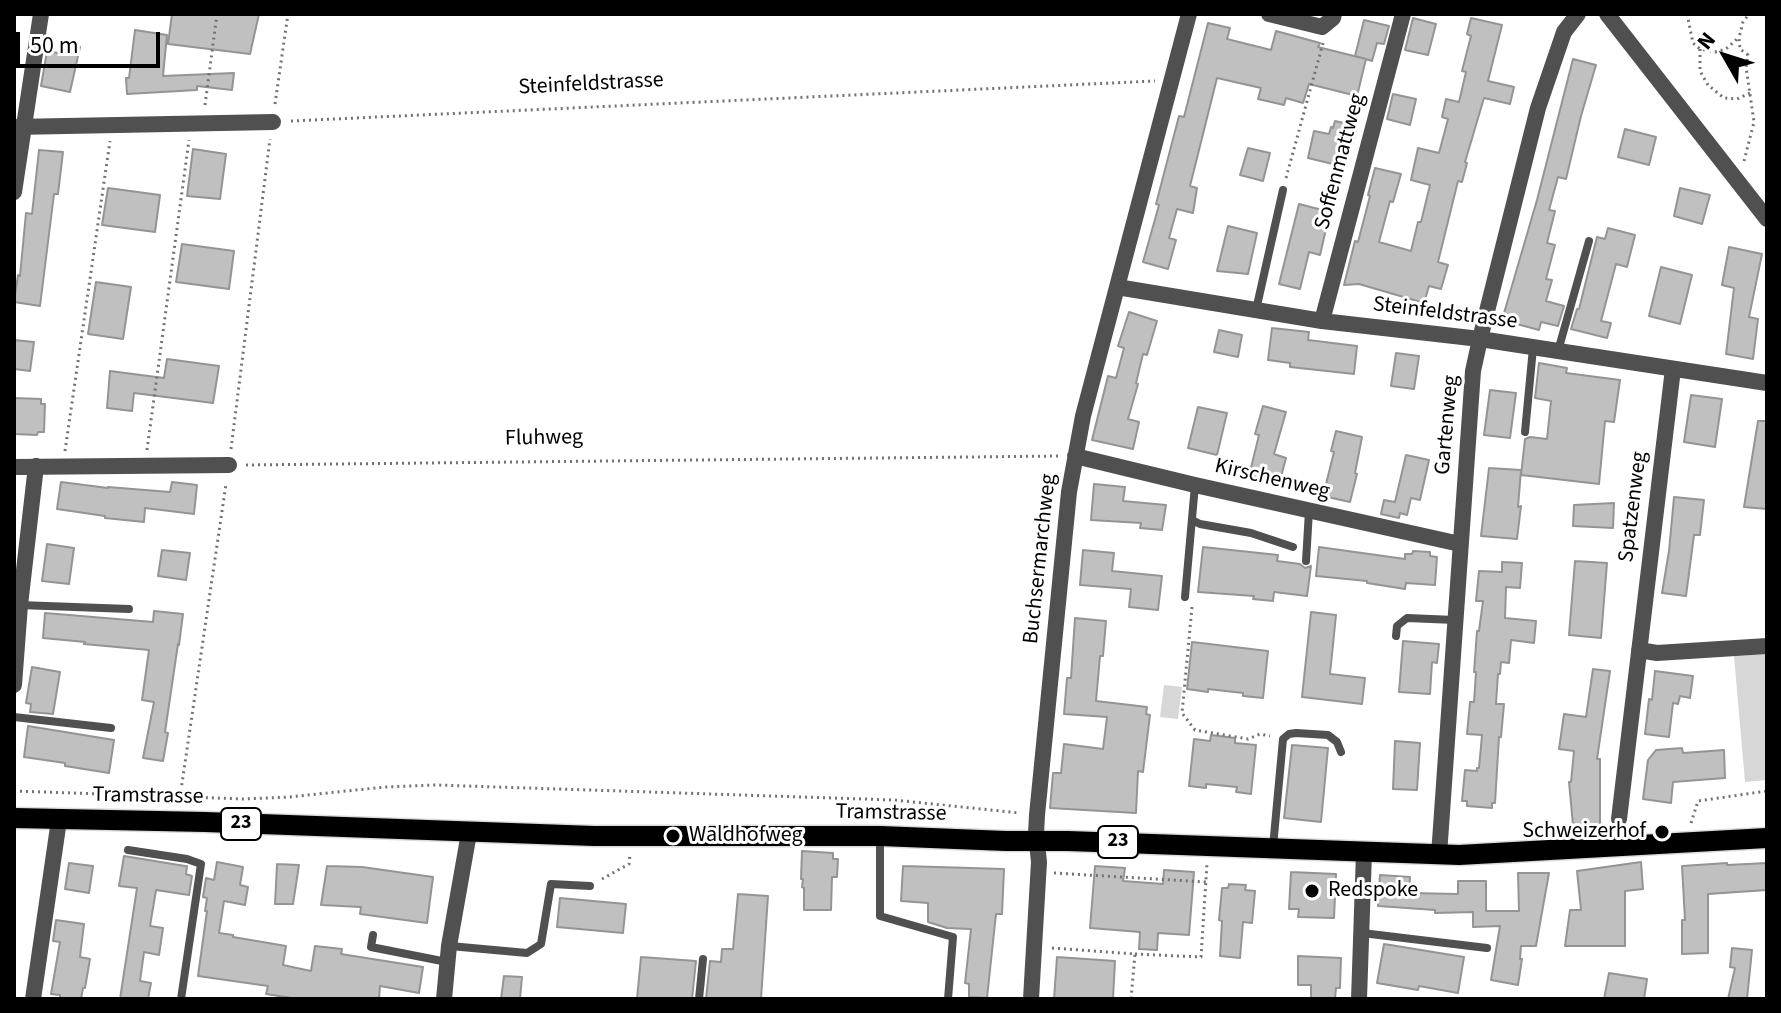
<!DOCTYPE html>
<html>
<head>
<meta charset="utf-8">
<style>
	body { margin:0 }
	#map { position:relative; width:1781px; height:1013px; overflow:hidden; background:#fff; font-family:"Source Sans 3",sans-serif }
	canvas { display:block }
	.frame { position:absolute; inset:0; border:16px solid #000; pointer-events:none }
	.north { position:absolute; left:1685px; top:16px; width:80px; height:80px; -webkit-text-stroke:6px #fff; paint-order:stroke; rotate:309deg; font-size:22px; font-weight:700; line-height:32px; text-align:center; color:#000 }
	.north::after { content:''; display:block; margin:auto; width:28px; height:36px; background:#000; clip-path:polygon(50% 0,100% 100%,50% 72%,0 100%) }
	.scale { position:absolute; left:16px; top:32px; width:144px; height:36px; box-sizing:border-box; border:4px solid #000; border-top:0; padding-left:10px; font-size:24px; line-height:28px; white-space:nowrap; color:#000; -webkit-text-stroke:6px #fff; paint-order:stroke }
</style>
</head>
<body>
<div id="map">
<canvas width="1781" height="1013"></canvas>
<div class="frame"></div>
<div class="north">N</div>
<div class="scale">50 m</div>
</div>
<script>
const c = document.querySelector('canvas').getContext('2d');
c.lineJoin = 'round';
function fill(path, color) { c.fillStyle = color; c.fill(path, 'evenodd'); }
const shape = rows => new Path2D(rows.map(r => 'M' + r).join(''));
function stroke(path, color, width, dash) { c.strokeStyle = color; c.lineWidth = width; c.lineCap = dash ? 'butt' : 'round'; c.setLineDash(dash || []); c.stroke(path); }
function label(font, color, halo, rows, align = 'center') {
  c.font = font + ' "Source Sans 3",sans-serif'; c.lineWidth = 6; c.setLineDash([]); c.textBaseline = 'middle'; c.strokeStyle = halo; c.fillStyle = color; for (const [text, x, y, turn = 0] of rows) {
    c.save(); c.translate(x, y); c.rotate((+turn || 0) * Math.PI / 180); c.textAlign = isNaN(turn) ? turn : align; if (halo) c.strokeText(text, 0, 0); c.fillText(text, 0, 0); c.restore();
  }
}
fill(shape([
	[1767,654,1767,780,1745,782,1734,656],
	[1164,685,1182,687,1178,719,1160,717]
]), '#d7d7d7');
const building = shape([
	[172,14,259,14,250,54,168,44,172,14],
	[1413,18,1436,24,1428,55,1405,50,1413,18],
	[1471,18,1502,25,1488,81,1514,87,1510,104,1484,98,1465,162,1467,163,1462,182,1458,181,1438,262,1448,265,1441,289,1429,286,1424,303,1359,284,1344,285,1355,241,1358,242,1370,196,1368,195,1375,168,1401,174,1393,202,1390,201,1379,242,1411,251,1418,222,1421,222,1430,185,1411,180,1418,148,1439,153,1448,119,1442,117,1446,99,1459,102,1466,72,1462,71,1471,36,1467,34,1471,18],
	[1364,20,1389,26,1384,44,1377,43,1372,61,1366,59,1357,96,1309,84,1303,103,1286,98,1284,105,1258,99,1261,88,1217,78,1190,186,1197,188,1193,213,1177,209,1169,238,1176,240,1168,269,1143,262,1159,205,1156,204,1179,116,1184,117,1208,23,1230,28,1227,39,1271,50,1276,31,1320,43,1318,47,1366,59,1355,56,1364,20],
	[135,30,167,35,163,76,234,73,232,90,197,86,197,90,127,94,126,78,129,78,135,30],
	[65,43,80,47,70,92,41,86,47,51,63,54,65,43],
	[1573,59,1596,65,1581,116,1566,179,1558,177,1549,210,1555,211,1547,243,1555,245,1546,279,1552,280,1546,301,1564,306,1558,326,1541,322,1539,330,1502,320,1537,200,1573,59],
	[1393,94,1416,99,1410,125,1387,119,1393,94],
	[1335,121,1357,126,1353,143,1350,142,1345,167,1308,158,1314,131,1329,134,1331,127,1333,128,1335,121],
	[1625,129,1656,137,1649,165,1618,157,1625,129],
	[1248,148,1270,153,1263,181,1240,175,1248,148],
	[193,149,226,154,220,199,187,196,193,149],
	[39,150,63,152,58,194,54,194,40,306,14,302,18,275,20,276,26,213,32,214,39,150],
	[108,188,160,195,155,232,102,225,108,188],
	[1680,188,1710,195,1702,224,1674,216,1680,188],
	[1299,204,1330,212,1320,255,1309,252,1300,289,1279,284,1299,204],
	[1228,226,1257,233,1248,274,1217,271,1228,226],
	[1608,228,1635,235,1627,267,1616,264,1601,321,1611,323,1607,338,1571,329,1577,309,1579,309,1597,237,1605,239,1608,228],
	[182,244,234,251,229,289,176,282,182,244],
	[1729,247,1762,254,1749,317,1758,319,1753,359,1726,354,1734,288,1722,285,1729,247],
	[1661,267,1692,275,1680,324,1649,316,1661,267],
	[96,282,131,287,123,339,88,334,96,282],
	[1129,312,1157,321,1147,355,1143,354,1136,383,1138,384,1128,419,1139,422,1133,449,1092,440,1108,376,1116,378,1124,348,1118,346,1129,312],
	[1272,328,1309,332,1308,340,1357,346,1354,374,1290,367,1290,363,1268,360,1272,328],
	[1219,330,1242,335,1238,357,1214,352,1219,330],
	[14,340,34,342,30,371,14,369,14,340],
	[1396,353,1419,356,1414,389,1391,386,1396,353],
	[167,359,219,366,213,403,134,393,132,411,107,408,110,371,164,378,167,359],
	[1539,363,1567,368,1566,373,1620,380,1614,422,1605,421,1599,484,1521,475,1525,439,1530,437,1547,439,1551,401,1535,398,1539,363],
	[1490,390,1516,393,1510,438,1484,435,1490,390],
	[1691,395,1722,399,1715,447,1684,442,1691,395],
	[14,398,41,399,41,404,45,404,44,432,38,432,37,435,14,434,14,398],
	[1263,406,1286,412,1274,454,1286,458,1279,484,1249,476,1259,435,1255,434,1263,406],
	[1198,407,1227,413,1217,455,1188,448,1198,407],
	[1758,421,1767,421,1767,509,1744,507,1758,421],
	[1336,431,1362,437,1355,473,1357,474,1350,502,1323,496,1334,452,1331,451,1336,431],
	[1406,455,1429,460,1420,500,1411,498,1407,515,1400,513,1399,518,1381,514,1384,500,1395,502,1406,455],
	[1489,468,1521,470,1518,507,1521,506,1517,539,1481,536,1489,468],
	[61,482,108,488,108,487,170,492,172,482,197,485,194,514,145,508,144,522,105,518,105,516,57,509,61,482],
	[1094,484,1125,487,1123,501,1166,505,1162,530,1140,528,1141,523,1091,520,1094,484],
	[1674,497,1704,500,1700,535,1694,535,1686,596,1662,593,1669,551,1674,497],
	[1614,503,1613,528,1573,526,1574,505,1614,503],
	[47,544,74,548,69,584,42,581,47,544],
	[1203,547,1278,555,1277,561,1300,564,1305,568,1311,566,1307,596,1274,592,1273,601,1253,599,1254,596,1198,592,1203,547],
	[1319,547,1405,559,1405,554,1412,554,1413,551,1430,552,1430,556,1437,557,1435,585,1406,583,1405,589,1367,583,1367,581,1316,576,1319,547],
	[162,550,190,553,186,580,158,576,162,550],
	[1083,550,1114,553,1112,571,1162,576,1158,610,1129,607,1131,589,1080,585,1083,550],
	[1575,561,1607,563,1601,638,1569,635,1575,561],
	[1502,562,1522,563,1520,588,1506,587,1505,618,1536,621,1534,643,1511,640,1509,663,1501,662,1500,674,1498,674,1496,704,1504,704,1501,737,1499,737,1495,803,1492,803,1492,808,1467,806,1467,801,1462,801,1465,770,1477,771,1477,768,1479,768,1482,735,1467,734,1470,702,1474,702,1476,672,1474,672,1477,631,1479,631,1483,601,1476,601,1479,571,1502,572,1502,562],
	[154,611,183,614,179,645,178,644,165,732,168,733,163,761,143,758,154,702,142,700,149,650,84,644,85,642,43,638,45,613,153,622,154,611],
	[1311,612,1336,615,1330,674,1365,678,1362,704,1302,697,1311,612],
	[1075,618,1106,621,1103,656,1100,656,1096,701,1147,707,1146,714,1150,715,1143,772,1138,771,1136,813,1050,808,1053,773,1061,773,1064,744,1103,749,1107,717,1064,714,1067,678,1071,678,1075,618],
	[1403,641,1439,644,1437,663,1432,662,1430,694,1399,692,1403,641],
	[1192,642,1268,651,1263,698,1243,696,1243,693,1208,689,1208,692,1187,689,1192,642],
	[32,667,60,672,53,714,30,712,31,704,26,703,32,667],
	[1593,669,1610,671,1597,759,1600,759,1600,825,1573,825,1569,782,1571,782,1574,751,1559,749,1564,714,1586,717,1593,669],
	[1655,671,1693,676,1690,698,1680,696,1678,704,1673,703,1669,737,1645,734,1649,699,1652,700,1655,671],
	[28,726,114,740,109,773,65,766,65,763,24,757,28,726],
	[1211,735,1235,738,1235,743,1256,745,1251,794,1236,792,1237,787,1206,784,1206,788,1189,786,1194,739,1210,741,1211,735],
	[1395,741,1420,743,1417,790,1393,789,1395,741],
	[1292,745,1328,748,1321,822,1284,818,1292,745],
	[1682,748,1683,753,1724,750,1725,778,1673,782,1671,803,1643,799,1648,760,1656,750,1682,748],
	[802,851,833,853,833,859,838,859,837,877,832,877,831,910,804,910,804,888,802,887,803,879,801,879,802,851],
	[124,856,185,866,187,866,186,874,192,876,189,895,156,890,150,926,163,928,159,955,144,952,140,981,151,983,148,999,120,999,137,888,119,886,124,856],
	[217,862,243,867,240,885,248,887,245,905,224,901,219,933,233,935,233,937,286,946,283,965,311,971,315,946,342,949,341,954,423,967,419,993,380,986,379,999,298,999,266,994,268,986,198,976,207,911,205,911,207,898,203,897,206,878,214,880,217,862],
	[1641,862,1643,889,1625,891,1625,946,1565,946,1570,910,1581,910,1577,871,1641,862],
	[69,863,93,866,89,893,65,889,69,863],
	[1727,863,1727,865,1767,863,1767,890,1708,894,1708,953,1682,954,1682,920,1685,920,1682,866,1727,863],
	[277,864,299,865,293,904,275,904,277,864],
	[327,866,362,867,433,877,427,923,360,914,361,907,321,905,327,866],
	[903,866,1004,869,1002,914,996,914,987,998,969,997,969,984,965,983,971,929,947,928,928,922,928,903,901,901,903,866],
	[1095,866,1125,868,1123,881,1163,884,1164,870,1194,872,1189,935,1158,933,1157,950,1139,949,1140,932,1090,928,1095,866],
	[1291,872,1336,874,1334,918,1298,917,1299,909,1289,909,1291,872],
	[1518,873,1549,873,1536,946,1521,946,1520,959,1522,959,1518,985,1491,980,1500,926,1473,927,1473,912,1435,913,1435,910,1378,906,1380,875,1410,877,1409,893,1458,894,1458,881,1486,881,1486,911,1519,911,1518,873],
	[1229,884,1246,885,1245,890,1255,891,1252,923,1243,922,1240,958,1220,956,1222,921,1219,920,1222,888,1228,888,1229,884],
	[738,894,768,896,761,999,706,999,710,961,721,962,722,949,733,949,738,894],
	[560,898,626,904,623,933,557,927,560,898],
	[56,920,84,924,80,957,90,959,85,988,83,988,81,999,60,999,60,995,51,994,60,942,53,941,56,920],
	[1384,944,1464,957,1458,993,1419,986,1418,990,1377,983,1384,944],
	[1732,948,1752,950,1747,999,1728,999,1735,968,1730,967,1732,948],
	[1298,956,1341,958,1340,988,1336,988,1335,999,1311,999,1311,985,1298,985,1298,956],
	[641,957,696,961,692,999,637,999,641,957],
	[1057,957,1115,961,1113,999,1054,999,1057,957],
	[1609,973,1647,979,1644,999,1604,999,1609,973],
	[504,976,522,977,520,999,501,999,504,976]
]);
fill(building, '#c0c0c0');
stroke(building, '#949494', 2);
const primary = shape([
	[14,818,205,822,594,836,880,836,1006,841,1068,841,1459,855,1767,838]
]);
stroke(primary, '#dbdbdb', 23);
stroke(shape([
	[1687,14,1693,43,1700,49,1715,52,1726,49,1737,39],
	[1700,49,1700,71,1708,85,1724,98,1737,99,1750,93],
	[275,104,288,14],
	[205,105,217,14],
	[291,121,1155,81],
	[1744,161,1754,122,1746,67,1748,55,1740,49,1739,38,1743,22,1749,14],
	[1286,178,1323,43],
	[231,449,270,139],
	[147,450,189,140],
	[65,451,110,141],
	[246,465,1059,456],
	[1192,607,1182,713,1195,730,1248,739,1260,734,1270,736],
	[14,791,245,799,289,797,385,787,436,785,894,800,1020,813],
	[180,797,226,484],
	[1691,823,1698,801,1767,791],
	[1054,873,1206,882],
	[602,879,629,864,630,855],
	[1052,948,1135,954,1131,999],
	[1135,954,1201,957,1207,864]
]), '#727272', 3, [2, 4]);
stroke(shape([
	[1256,310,1283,190],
	[1558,351,1589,241],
	[1525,432,1533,348],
	[1192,520,1200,524,1251,533,1293,547],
	[1306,561,1309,511],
	[1185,597,1195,485],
	[19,605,129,609],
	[1396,636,1397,626,1407,618,1455,620],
	[14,717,111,728],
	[880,837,880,916,953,937,948,999],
	[1273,847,1283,739,1289,734,1296,733,1328,735,1337,742,1341,752],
	[128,850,187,859,201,864,181,999],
	[1362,933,1487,948],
	[373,935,371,947,447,962],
	[450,946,527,953,541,944,551,884,590,886],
	[699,999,703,959]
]), '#505050', 8);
stroke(shape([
	[1269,14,1322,27,1333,18,1334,14],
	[1607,14,1767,219],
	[14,127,273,122],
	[14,192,41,14],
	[1117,287,1322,321,1480,339,1767,383],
	[1322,321,1403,14],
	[1075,456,1195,485,1460,544],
	[14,467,229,465],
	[1639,650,1657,653,1767,646],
	[14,685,20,605,36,466],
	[1619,819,1673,369],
	[1439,855,1473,371,1480,339,1538,108,1564,32,1578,14],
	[33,999,59,820],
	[444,999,449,946,469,833],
	[1031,999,1039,862,1036,834,1037,815,1069,492,1083,416,1189,14],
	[1359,999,1364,852]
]), '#505050', 16);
stroke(primary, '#000', 20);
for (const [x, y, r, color] of [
	[1662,832,8,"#000"],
	[673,836,8,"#000"],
	[1312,891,8,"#000"]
]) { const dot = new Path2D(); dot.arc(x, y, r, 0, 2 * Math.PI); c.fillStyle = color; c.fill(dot); stroke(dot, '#fff', 3); }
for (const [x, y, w] of [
	[241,824,40],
	[1118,842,40]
]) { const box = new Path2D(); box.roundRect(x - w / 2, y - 16, w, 32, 6); c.fillStyle = '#fff'; c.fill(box); stroke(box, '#000', 2); }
label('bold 20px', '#000', null, [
	["23",241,824],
	["23",1118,842]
]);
label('22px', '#000', '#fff', [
	["Steinfeldstrasse",591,85,-3],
	["Soffenmattweg",1341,162,-75],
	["Steinfeldstrasse",1445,314,7],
	["Gartenweg",1448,425,-85],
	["Fluhweg",544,439,-1],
	["Kirschenweg",1272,480,13],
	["Spatzenweg",1634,507,-83],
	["Buchsermarchweg",1041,559,-84],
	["Tramstrasse",148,797,1],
	["Tramstrasse",891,814,1]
]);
label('22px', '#000', '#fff', [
	["Schweizerhof",1646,832,"right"],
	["Waldhofweg",689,836],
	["Redspoke",1328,891]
], 'left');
</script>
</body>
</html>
